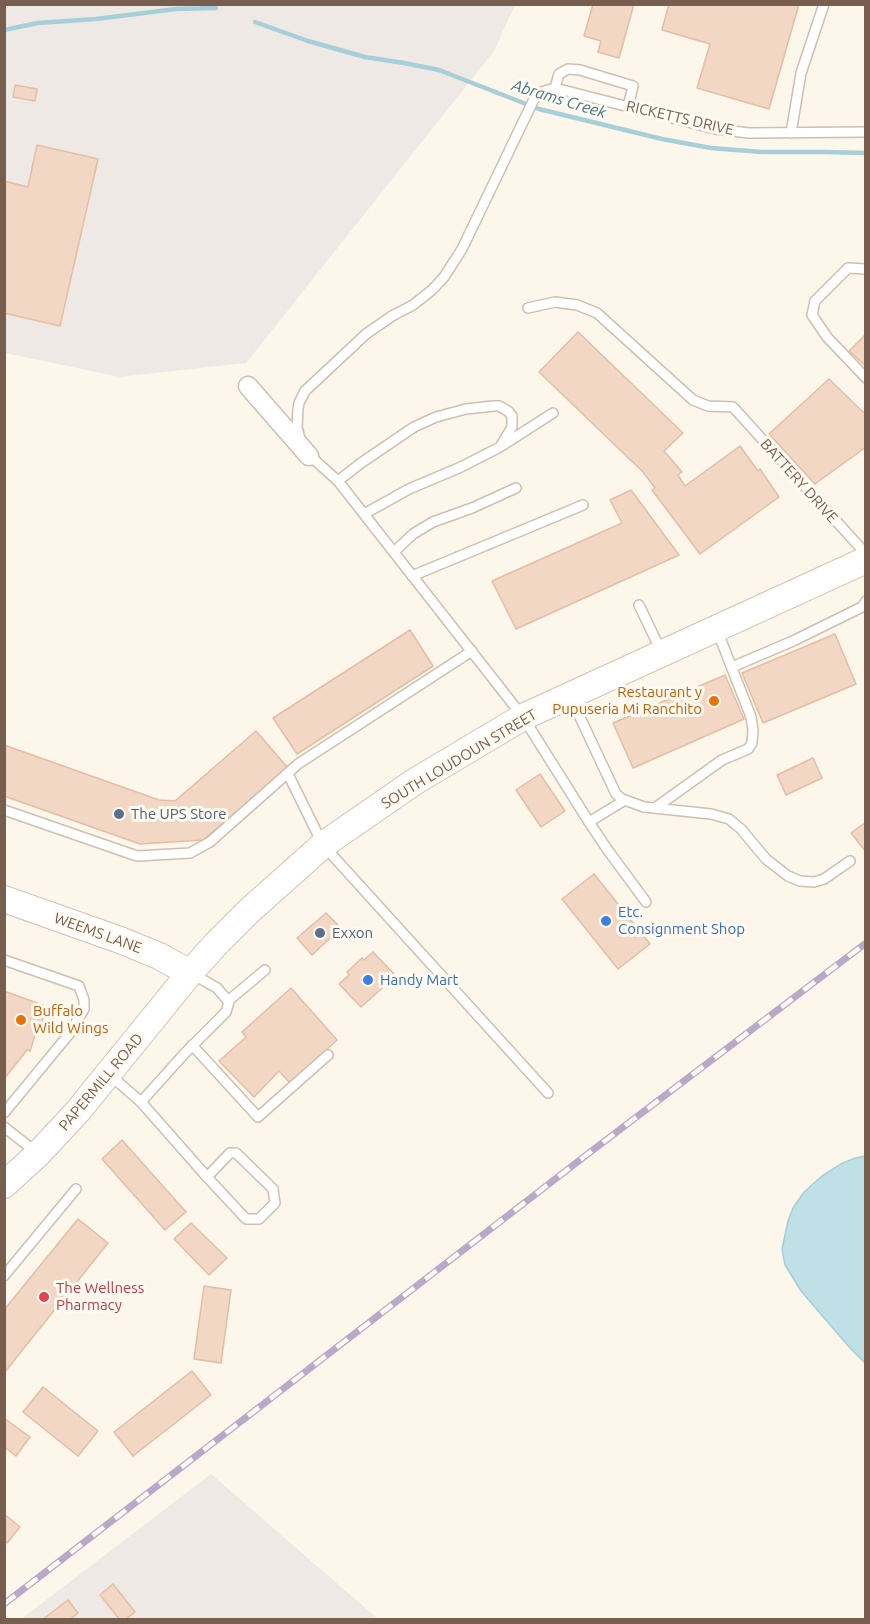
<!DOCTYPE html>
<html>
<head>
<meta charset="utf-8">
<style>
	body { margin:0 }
	#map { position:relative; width:870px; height:1624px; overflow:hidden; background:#fcf6eb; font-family:Ubuntu,sans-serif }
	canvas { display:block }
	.frame { position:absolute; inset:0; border:6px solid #785e4e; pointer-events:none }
</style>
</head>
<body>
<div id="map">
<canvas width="870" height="1624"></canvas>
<div class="frame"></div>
</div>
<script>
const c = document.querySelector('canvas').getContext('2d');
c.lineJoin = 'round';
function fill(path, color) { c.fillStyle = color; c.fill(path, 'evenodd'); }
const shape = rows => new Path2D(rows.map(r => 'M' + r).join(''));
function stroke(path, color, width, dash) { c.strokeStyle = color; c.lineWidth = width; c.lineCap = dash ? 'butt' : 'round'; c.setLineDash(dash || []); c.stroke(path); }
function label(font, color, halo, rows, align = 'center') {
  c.font = font + ' Ubuntu,sans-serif'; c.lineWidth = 6; c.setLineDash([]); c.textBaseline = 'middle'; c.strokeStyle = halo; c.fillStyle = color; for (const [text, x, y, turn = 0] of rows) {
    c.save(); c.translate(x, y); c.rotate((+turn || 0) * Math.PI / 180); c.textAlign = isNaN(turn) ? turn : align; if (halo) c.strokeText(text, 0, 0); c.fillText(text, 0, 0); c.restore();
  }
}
fill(shape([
	[5,5,515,5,494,51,246,363,120,377,5,353],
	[211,1474,378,1619,20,1620]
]), '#eee9e4');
const water = shape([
	[865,1156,866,1156,865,1363,850,1348,801,1291,785,1265,782,1249,788,1221,793,1208,804,1192,822,1176,841,1164,855,1158,865,1156]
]);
fill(water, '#bfe0e6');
stroke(water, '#a6cfd8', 1.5);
stroke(shape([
	[255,22,308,41,365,57,404,63,439,70,539,109,662,139,711,148,762,152,824,152,866,153],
	[4,30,38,23,96,19,176,9,216,8]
]), '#a6cfd8', 4.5);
const building = shape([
	[593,4,634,4,619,58,598,52,601,41,584,36,593,4],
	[669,4,799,4,769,109,697,88,710,44,662,30,669,4],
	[15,85,37,89,35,101,13,97,15,85],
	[37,145,98,159,60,326,4,313,4,181,28,187,37,145],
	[578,332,683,433,664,451,682,472,678,475,685,486,740,446,758,471,760,469,779,497,700,554,652,490,655,488,643,472,539,372,578,332],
	[866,334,866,366,849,351,866,334],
	[829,379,866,415,866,447,815,484,769,434,829,379],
	[631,490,679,555,516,629,492,581,622,523,610,500,631,490],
	[410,630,433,666,297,754,273,718,410,630],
	[835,634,856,684,763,723,742,673,835,634],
	[725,675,744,719,633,768,613,723,725,675],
	[256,731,288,768,203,840,140,844,4,796,4,745,159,800,175,801,256,731],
	[813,758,822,778,786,795,777,775,813,758],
	[540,774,565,811,541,827,516,790,540,774],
	[866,822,866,852,851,833,866,822],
	[594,874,650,944,618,969,562,899,594,874],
	[326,913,341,928,312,955,297,938,326,913],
	[373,952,396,976,361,1007,339,984,349,975,347,972,362,958,364,960,373,952],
	[291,988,337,1040,290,1083,279,1071,254,1097,219,1061,246,1037,242,1032,291,988],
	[4,991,48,1007,41,1024,39,1023,30,1051,27,1050,4,1079,4,991],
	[122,1140,186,1212,165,1230,102,1159,122,1140],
	[78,1219,108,1243,4,1373,4,1310,78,1219],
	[191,1223,227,1258,209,1275,174,1239,191,1223],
	[204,1286,231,1290,221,1363,194,1359,204,1286],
	[192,1371,211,1395,133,1456,114,1432,192,1371],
	[43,1387,98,1431,78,1456,23,1412,43,1387],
	[4,1418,30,1437,16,1456,4,1447,4,1418],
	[4,1514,20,1527,7,1543,4,1541,4,1514],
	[113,1584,135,1612,125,1620,120,1620,100,1595,113,1584],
	[68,1600,78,1613,69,1620,42,1620,68,1600]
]);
fill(building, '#f1d7c4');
stroke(building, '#e4bea4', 1.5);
const lane = shape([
	[555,88,559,74,568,69,580,70,633,86,628,107],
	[791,133,801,73,824,4],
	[866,269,848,268,815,301,812,315,827,337,866,378],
	[528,308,555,302,577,305,597,313,693,400,708,406,733,407,866,554],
	[300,439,297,427,298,409,299,403,305,391,366,334,392,316,413,305,432,290,444,277,462,249,535,97,541,92,555,88,715,129,749,133,866,132],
	[308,454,338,481,523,717,589,822,607,849,646,902],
	[338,481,361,463,414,427,436,417,466,409,493,406,499,406,508,411,512,416,512,427,500,447],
	[364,514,409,489,461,467,500,447,553,413],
	[394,552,413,534,433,522,472,508,516,488],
	[412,576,583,505],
	[639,605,661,651],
	[732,667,793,641,862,607,866,601],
	[571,698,616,794,622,799,644,807,711,814,729,819,741,829,766,859,788,876,800,881,814,882,824,879,850,861],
	[288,774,323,845,548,1093],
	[655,808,722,760,748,749,752,743,753,730,751,717,717,630],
	[4,810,137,856,190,853,210,842,298,764,472,651],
	[589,822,625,800],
	[4,960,79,986,84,1000,84,1009,70,1033,4,1113],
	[228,1001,265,970],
	[192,1045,258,1117,328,1055],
	[110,1075,141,1102,207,1177,246,1219,259,1219,275,1203,273,1189,236,1153,230,1153,207,1177],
	[141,1102,185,1053,226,1012,229,1002,217,988,191,973],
	[4,1127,36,1152],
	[4,1276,76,1189]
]);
const street = shape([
	[248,386,309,456]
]);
const secondary = shape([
	[4,899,120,940,159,956,190,973],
	[4,1185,38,1154,78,1111,190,973,216,944,249,911,323,845,414,782,523,717,866,560]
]);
stroke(lane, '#cfbfb0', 12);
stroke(street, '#cfbfb0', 21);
stroke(secondary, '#d5c1b0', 28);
stroke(lane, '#fff', 9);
stroke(street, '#fff', 18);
stroke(secondary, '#fff', 26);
const rail = shape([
	[4,1604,589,1153,866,943]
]);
stroke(rail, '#baa8c8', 7);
stroke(rail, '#fffaf2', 4.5, [14]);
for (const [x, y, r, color] of [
	[714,701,6,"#e8710a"],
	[119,814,6,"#5c6f8a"],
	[606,921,6,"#3f7fe0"],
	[320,933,6,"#5c6f8a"],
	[368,980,6,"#3f7fe0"],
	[21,1020,6,"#e8710a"],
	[44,1297,6,"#e0444e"]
]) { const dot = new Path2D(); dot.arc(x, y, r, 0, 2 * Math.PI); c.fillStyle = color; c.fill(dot); stroke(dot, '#fffaf2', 2); }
label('15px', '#785e4e', '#fffaf2', [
	["RICKETTS DRIVE",680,118,13],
	["BATTERY DRIVE",799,481,48],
	["SOUTH LOUDOUN STREET",459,759,-31],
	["WEEMS LANE",98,933,20],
	["PAPERMILL ROAD",101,1082,-50]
]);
label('15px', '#c56008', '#fffaf2', [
	["Restaurant y",702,692],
	["Pupuseria Mi Ranchito",702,709],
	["Buffalo",33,1011,"left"],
	["Wild Wings",33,1028,"left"]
], 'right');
label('15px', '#4e5e75', '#fffaf2', [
	["The UPS Store",131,814],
	["Exxon",332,933]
], 'left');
label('15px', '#366cbe', '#fffaf2', [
	["Etc.",618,912],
	["Consignment Shop",618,929],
	["Handy Mart",380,980]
], 'left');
label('15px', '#be3a42', '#fffaf2', [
	["The Wellness",56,1288],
	["Pharmacy",56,1305]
], 'left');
label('italic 16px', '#447783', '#fffaf2', [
	["Abrams Creek",559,99,17]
]);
</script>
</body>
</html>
